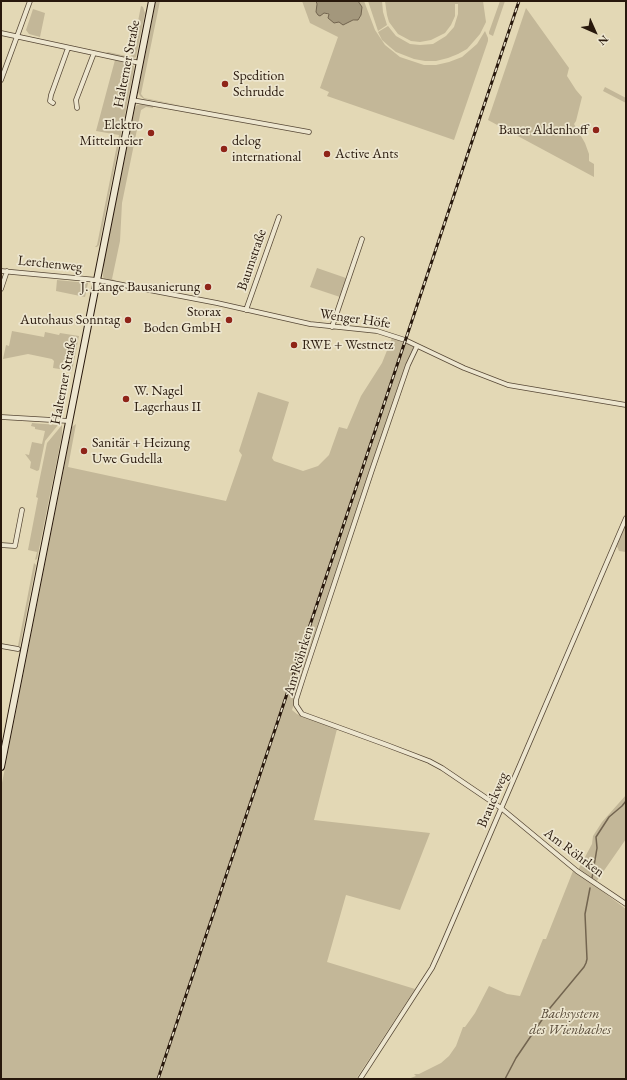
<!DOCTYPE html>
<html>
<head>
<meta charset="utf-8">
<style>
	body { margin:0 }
	#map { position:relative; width:627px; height:1080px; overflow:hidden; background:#e3d8b5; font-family:"EB Garamond",serif }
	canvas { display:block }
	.frame { position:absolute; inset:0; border:2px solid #28180c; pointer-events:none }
	.north { position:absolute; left:575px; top:12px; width:40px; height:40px; -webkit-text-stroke:3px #ede6cf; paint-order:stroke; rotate:135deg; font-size:11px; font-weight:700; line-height:16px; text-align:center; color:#28180c }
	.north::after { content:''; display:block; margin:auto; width:14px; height:18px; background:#28180c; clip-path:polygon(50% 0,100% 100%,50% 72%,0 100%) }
</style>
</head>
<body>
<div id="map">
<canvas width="627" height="1080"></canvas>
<div class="frame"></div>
<div class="north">N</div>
</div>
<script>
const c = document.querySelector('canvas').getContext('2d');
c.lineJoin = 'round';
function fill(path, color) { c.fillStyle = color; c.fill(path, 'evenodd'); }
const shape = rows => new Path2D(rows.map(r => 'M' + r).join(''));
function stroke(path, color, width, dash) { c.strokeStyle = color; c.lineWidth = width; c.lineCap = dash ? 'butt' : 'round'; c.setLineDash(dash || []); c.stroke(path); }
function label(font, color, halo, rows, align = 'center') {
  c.font = font + ' "EB Garamond",serif'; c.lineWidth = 3.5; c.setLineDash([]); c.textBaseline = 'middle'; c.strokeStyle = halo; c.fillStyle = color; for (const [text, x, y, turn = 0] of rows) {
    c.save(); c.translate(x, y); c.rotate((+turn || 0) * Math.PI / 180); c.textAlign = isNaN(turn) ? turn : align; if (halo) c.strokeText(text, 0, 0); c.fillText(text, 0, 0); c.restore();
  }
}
fill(shape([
	[156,1,160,1,141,94,144,98,184,106,144,99,140,96,138,92],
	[302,1,316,1,317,6,321,14,324,13,329,15,339,22,358,20,361,15,360,4,358,1,364,1,375,30,385,45,400,57,424,65,436,65,449,62,462,57,477,44,485,31,488,38,488,41,454,140,327,96,329,92,320,88,338,37,310,23],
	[368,1,382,1,383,12,387,25,378,31],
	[385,1,483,1,486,22,480,34,474,41,467,49,458,54,448,58,436,61,425,61,414,59,396,52,390,47,382,40,378,32,388,26,396,36,410,44,420,45,433,44,446,36,454,27,458,14,458,4,455,4,455,16,451,25,445,33,431,40,420,42,411,41,398,34,389,22,387,15],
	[500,1,505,1,493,36,489,34,489,32],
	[141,6,143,7,145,13,136,57,131,59,105,53,108,52,131,57],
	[526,8,569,68,567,76,576,90,582,97,576,121,574,124,585,143,589,154,589,161,594,164,594,177,488,120],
	[33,9,45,13,40,37,29,34,26,30],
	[115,60,130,64,134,66,134,69,99,245,97,247,95,247,97,245,119,135,96,131],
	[605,87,626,98,626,103,603,91],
	[142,104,153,105,153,108,146,107,141,110,122,203,120,241,112,279,116,281,115,282,104,280,103,276,104,262,135,108,137,105],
	[317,268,346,278,340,297,310,287],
	[57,280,88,283,85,297,56,291],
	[12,331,44,337,45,332,59,335,60,333,79,336,72,371,53,368,54,361,52,359,28,354,3,359,6,345,9,346],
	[392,338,414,346,414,349,406,364,292,710,297,714,337,729,314,820,430,833,400,910,346,895,327,962,415,989,356,1079,1,1079,1,788,72,427,76,424,68,467,226,501,242,455,239,451,258,392,289,402,272,458,274,461,303,471,318,466,329,455,339,427,347,429,361,396,382,363],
	[32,423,58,425,45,441,39,470,37,471,30,468,31,462,25,454,29,455,32,442,42,444,45,431,35,429,35,427,31,426],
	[62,425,62,435,37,559,35,560,37,552,28,550,38,498,36,497,47,443],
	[626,524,626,552,619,551,617,546],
	[34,563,36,565,20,646,18,646],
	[626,795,626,839,594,885,626,909,626,1079,408,1079,416,1076,414,1074,419,1074,441,1063,449,1056,456,1046,463,1027,465,1027,475,1013,489,986,507,994,520,996,543,939,546,939,573,871,576,873,578,870,592,844,593,836,602,822]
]), '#c3b798');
const water = shape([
	[316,1,358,1,362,7,361,15,358,20,353,20,343,25,339,22,334,23,328,18,329,14,324,13,320,16,318,15,316,12,317,4,316,1]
]);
fill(water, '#a3977c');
stroke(water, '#72644f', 1);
stroke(shape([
	[592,878,597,848,596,837,609,817,622,806,626,801],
	[505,1079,516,1058,550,1008,584,967,586,963,587,959,585,914,590,888]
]), '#72644f', 1.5);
const street = shape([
	[1,33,140,63],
	[1,80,30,1],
	[132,100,309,132],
	[53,103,50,101,51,95,68,48],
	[77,108,76,100,94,53],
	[1,271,97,280,217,303,310,324,377,331,405,340,464,368,508,385,626,405],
	[1,289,7,271],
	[246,310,279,217],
	[332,327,362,239],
	[417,346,408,365,372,470,304,675,296,700,296,705,302,714,387,745,429,761,442,768,501,808,577,871,626,904],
	[1,417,69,421],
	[1,545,15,546,22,510],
	[1,646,18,649],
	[360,1079,432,968,442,946,626,518]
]);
const secondary = shape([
	[1,767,152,1]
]);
stroke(street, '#574836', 5.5);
stroke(secondary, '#28180c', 8);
stroke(street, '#ede6cf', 4);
stroke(secondary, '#ede6cf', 6);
const rail = shape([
	[158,1079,519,1]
]);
stroke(rail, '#28180c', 3);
stroke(rail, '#ede6cf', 1.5, [4.5]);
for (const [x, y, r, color] of [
	[225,84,4,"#8f2418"],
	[596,130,4,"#8f2418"],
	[151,133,4,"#8f2418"],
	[224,149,4,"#8f2418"],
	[327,154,4,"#8f2418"],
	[208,287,4,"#8f2418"],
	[128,320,4,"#8f2418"],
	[229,320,4,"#8f2418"],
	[294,345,4,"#8f2418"],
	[126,399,4,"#8f2418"],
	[84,451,4,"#8f2418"]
]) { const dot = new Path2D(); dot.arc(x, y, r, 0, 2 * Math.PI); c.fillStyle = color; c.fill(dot); stroke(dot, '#ede6cf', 1.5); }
label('14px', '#28180c', '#ede6cf', [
	["Halterner Straße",127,64,-79],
	["Baumstraße",252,260,-71],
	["Lerchenweg",50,264,6],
	["Wenger Höfe",355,319,8],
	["Halterner Straße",64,381,-79],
	["Am Röhrken",299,661,-73],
	["Brauckweg",493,800,-67],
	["Am Röhrken",574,853,37]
]);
label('14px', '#28180c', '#ede6cf', [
	["Spedition",233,76],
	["Schrudde",233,92],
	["Elektro",143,125,"right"],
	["Mittelmeier",143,141,"right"],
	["Bauer Aldenhoff",588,130,"right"],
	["delog",232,141],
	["international",232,157],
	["Active Ants",335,154],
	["J. Lange Bausanierung",200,287,"right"],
	["Storax",221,312,"right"],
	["Boden GmbH",221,328,"right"],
	["Autohaus Sonntag",120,320,"right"],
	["RWE + Westnetz",302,345],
	["W. Nagel",134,391],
	["Lagerhaus II",134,407],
	["Sanitär + Heizung",92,443],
	["Uwe Gudella",92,459]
], 'left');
label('italic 14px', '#564836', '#ede6cf', [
	["Bachsystem",570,1014],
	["des Wienbaches",570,1030]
]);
</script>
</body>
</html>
